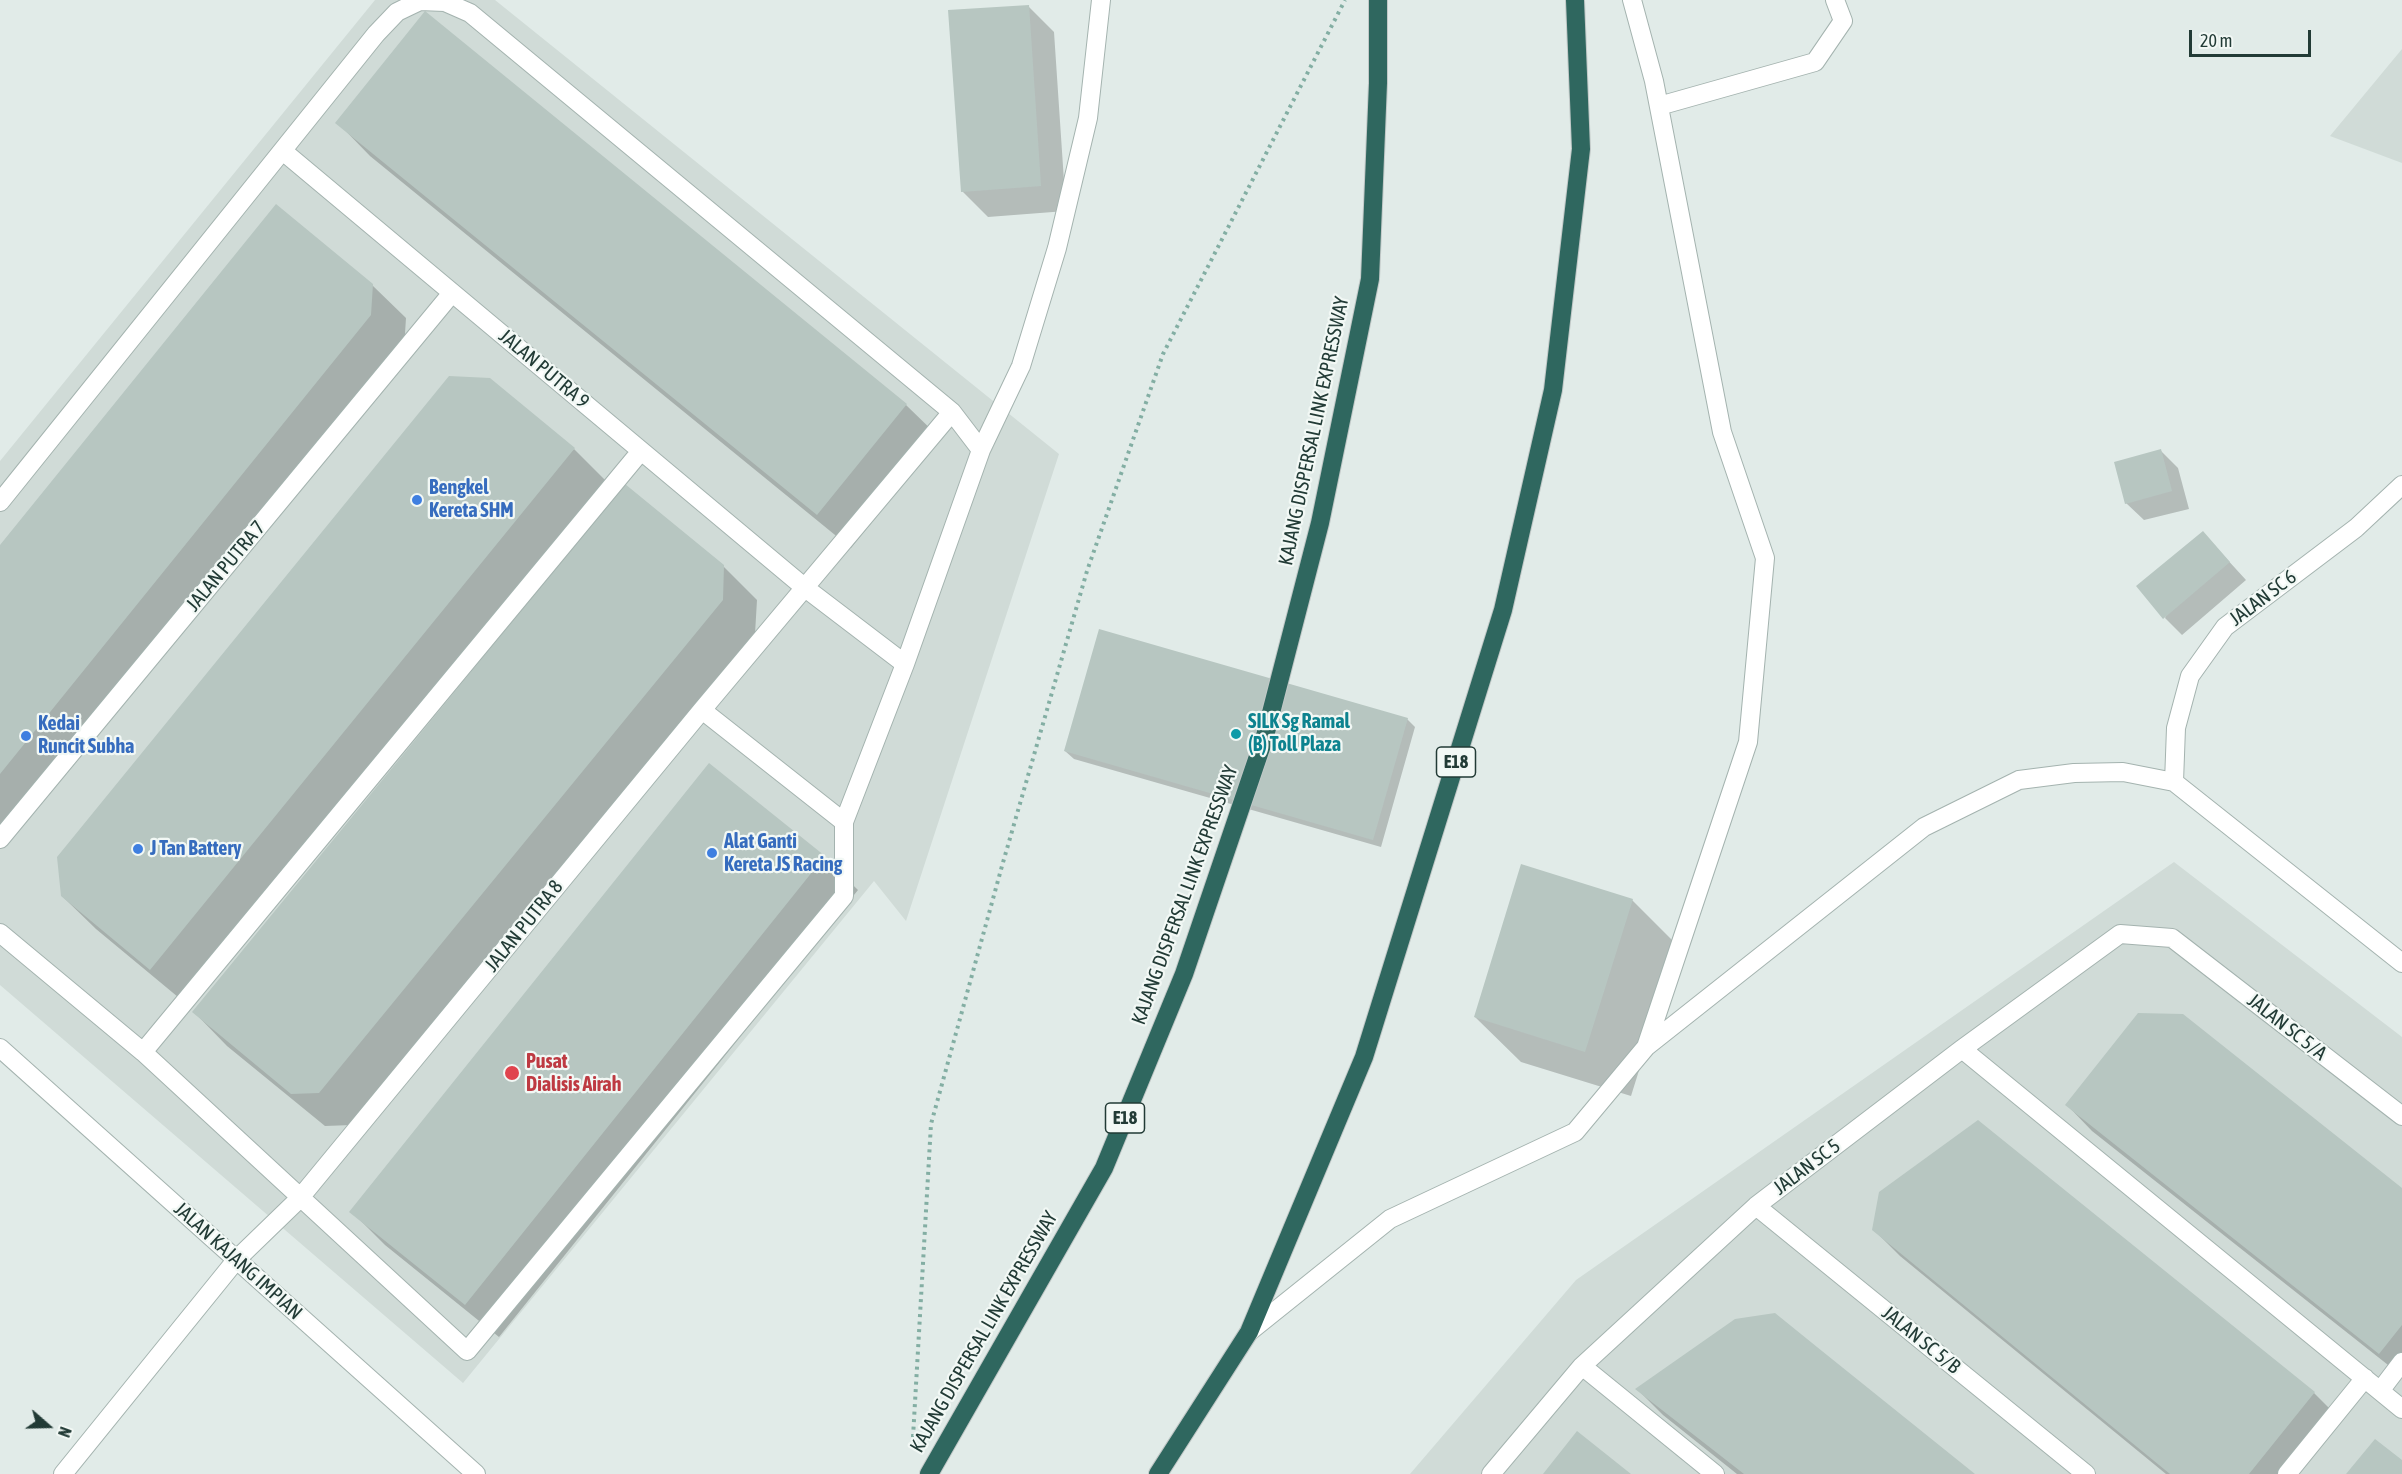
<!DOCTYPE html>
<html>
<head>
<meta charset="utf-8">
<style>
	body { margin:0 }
	#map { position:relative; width:2402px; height:1474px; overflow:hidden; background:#e1ebe8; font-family:"Asap Condensed",sans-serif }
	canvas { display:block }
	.north { position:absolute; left:18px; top:1396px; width:60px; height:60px; -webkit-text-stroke:4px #f2f8f5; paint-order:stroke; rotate:110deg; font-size:16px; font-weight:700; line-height:24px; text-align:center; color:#223b36 }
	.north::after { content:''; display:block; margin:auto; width:21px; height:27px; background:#223b36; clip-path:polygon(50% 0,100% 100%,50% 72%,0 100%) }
	.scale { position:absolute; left:2189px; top:30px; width:122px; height:27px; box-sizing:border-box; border:3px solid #223b36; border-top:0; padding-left:8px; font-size:18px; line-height:21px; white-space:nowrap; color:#223b36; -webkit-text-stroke:4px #f2f8f5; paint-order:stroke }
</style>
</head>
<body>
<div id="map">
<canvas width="2402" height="1474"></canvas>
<div class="north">N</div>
<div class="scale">20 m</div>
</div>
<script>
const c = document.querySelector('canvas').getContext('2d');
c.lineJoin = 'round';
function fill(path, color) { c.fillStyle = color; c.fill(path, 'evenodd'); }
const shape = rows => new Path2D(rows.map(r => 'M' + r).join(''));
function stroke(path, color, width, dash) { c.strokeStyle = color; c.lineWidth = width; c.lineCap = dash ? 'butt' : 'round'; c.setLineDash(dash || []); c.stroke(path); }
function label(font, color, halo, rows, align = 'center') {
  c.font = font + ' "Asap Condensed",sans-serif'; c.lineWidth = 4.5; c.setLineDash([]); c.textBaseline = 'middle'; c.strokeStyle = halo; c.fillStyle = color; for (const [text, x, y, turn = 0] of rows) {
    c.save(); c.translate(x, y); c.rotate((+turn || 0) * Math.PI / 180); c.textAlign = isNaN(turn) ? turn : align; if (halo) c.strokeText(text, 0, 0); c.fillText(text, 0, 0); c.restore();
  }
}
fill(shape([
	[375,0,495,0,1059,454,906,921,874,881,463,1383,0,985,0,461],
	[2402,49,2402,163,2330,136],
	[2174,862,2402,1037,2402,1474,1410,1474,1576,1280]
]), '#d0dbd7');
fill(shape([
	[1028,6,1054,32,1066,211,988,217,962,191],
	[426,13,906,405,940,438,851,548,370,156,337,122],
	[372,285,406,318,404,349,0,849,0,548],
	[574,449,607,482,184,1002,96,929,62,896],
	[2161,451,2178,468,2189,509,2144,520,2126,503],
	[2203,533,2246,580,2182,635,2165,618],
	[723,566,757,600,755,634,352,1125,325,1126,227,1046,194,1012],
	[1407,719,1415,727,1381,847,1074,759,1065,751],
	[710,765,824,857,858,890,499,1337,385,1245,352,1212],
	[1632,900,1678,946,1631,1096,1521,1062,1475,1017],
	[2067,1105,2402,1190,2402,1376,2092,1131],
	[1978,1122,2314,1393,2340,1419,2295,1474,2166,1474,1900,1256,1874,1230],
	[1637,1389,1972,1474,1737,1474,1663,1415]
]), '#0003');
fill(shape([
	[1029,5,1041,186,961,192,948,10],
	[425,11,907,404,817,515,335,123],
	[276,204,373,284,371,315,0,774,0,545],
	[449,376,490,378,575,448,150,970,61,896,57,857],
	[2161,449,2172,491,2125,504,2114,462],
	[625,484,724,565,723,600,319,1093,291,1094,192,1012],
	[2203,531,2230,562,2163,619,2136,586],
	[1099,629,1408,718,1373,840,1064,751],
	[709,763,825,856,465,1305,349,1212],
	[1521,864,1633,899,1585,1052,1474,1017],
	[2138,1013,2183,1014,2402,1188,2402,1325,2379,1354,2065,1105],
	[1978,1120,2315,1392,2249,1474,2170,1474,1872,1230,1879,1192],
	[1775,1313,1817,1347,1975,1474,1744,1474,1635,1389,1735,1319],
	[1577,1431,1631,1474,1543,1474],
	[2375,1439,2402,1460,2402,1474,2346,1474]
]), '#b7c6c1');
const minor = shape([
	[1659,106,1815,62,1843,21,1835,0],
	[284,152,804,587,905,664],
	[981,450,1021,366,1057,248,1088,118,1101,0],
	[0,502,376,34,397,12,420,1,445,2,470,13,952,412,981,450,905,664,844,822,702,710],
	[2174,782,2176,728,2190,676,2225,627,2356,528,2402,485],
	[0,839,452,293],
	[0,933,143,1052,467,1351,844,896,844,822],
	[1646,1047,1924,827,2019,780,2074,773,2123,772,2174,782,2402,963],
	[0,1048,476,1474],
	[1962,1049,2402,1409],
	[143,1052,641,451],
	[1756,1206,2086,1474],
	[1249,1332,1390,1219,1575,1132,1646,1047,1748,742,1765,558,1722,432,1654,81,1632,0],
	[1582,1366,1715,1474],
	[2380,1391,2402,1362],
	[63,1474,237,1259,299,1199,702,710,952,412],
	[1491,1474,1582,1366,1756,1206,1962,1049,2120,934,2172,938,2402,1116],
	[2287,1474,2365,1378]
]);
const highway = shape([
	[929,1474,1104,1168,1184,974,1265,736,1320,523,1370,279,1378,83,1378,0],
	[1158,1474,1249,1332,1364,1057,1503,610,1553,390,1581,149,1575,0]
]);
stroke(minor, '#a4b3af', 20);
stroke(highway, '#c1c8c7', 20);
stroke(shape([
	[913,1437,931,1124,1002,866,1087,571,1163,354,1345,0]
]), '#83aea3', 4, [3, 4.5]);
stroke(minor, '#fff', 18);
stroke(highway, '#2f675f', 18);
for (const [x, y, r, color] of [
	[417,500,6,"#3f7fe0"],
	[1236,734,6,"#0f9aa8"],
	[26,736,6,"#3f7fe0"],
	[138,849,6,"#3f7fe0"],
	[712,853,6,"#3f7fe0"],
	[512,1073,8,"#e0444e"]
]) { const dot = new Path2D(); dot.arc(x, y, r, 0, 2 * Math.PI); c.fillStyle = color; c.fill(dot); stroke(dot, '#f2f8f5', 2); }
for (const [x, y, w] of [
	[1456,762,39],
	[1125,1118,39]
]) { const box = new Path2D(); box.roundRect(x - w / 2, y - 15, w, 30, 4.5); c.fillStyle = '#f2f8f5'; c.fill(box); stroke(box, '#223b36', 1.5); }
label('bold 18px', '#223b36', null, [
	["E18",1456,762],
	["E18",1125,1118]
]);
label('20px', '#223b36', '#f2f8f5', [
	["JALAN PUTRA 9",544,369,40],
	["KAJANG DISPERSAL LINK EXPRESSWAY",1314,431,-78],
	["JALAN PUTRA 7",226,566,-50],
	["JALAN SC 6",2263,598,-37],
	["KAJANG DISPERSAL LINK EXPRESSWAY",1185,895,-70],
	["JALAN PUTRA 8",524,926,-51],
	["JALAN SC 5/A",2287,1027,38],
	["JALAN SC 5",1807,1167,-37],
	["JALAN KAJANG IMPIAN",238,1261,42],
	["KAJANG DISPERSAL LINK EXPRESSWAY",984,1332,-60],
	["JALAN SC 5/B",1921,1340,39]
]);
label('bold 20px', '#366cbe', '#f2f8f5', [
	["Bengkel",429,488],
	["Kereta SHM",429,511],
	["Kedai",38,724],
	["Runcit Subha",38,747],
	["Alat Ganti",724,842],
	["Kereta JS Racing",724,865],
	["J Tan Battery",150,849]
], 'left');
label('bold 20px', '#0d838f', '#f2f8f5', [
	["SILK Sg Ramal",1248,722],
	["(B) Toll Plaza",1248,745]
], 'left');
label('bold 20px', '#be3a42', '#f2f8f5', [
	["Pusat",526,1062],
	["Dialisis Airah",526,1085]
], 'left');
</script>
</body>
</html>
